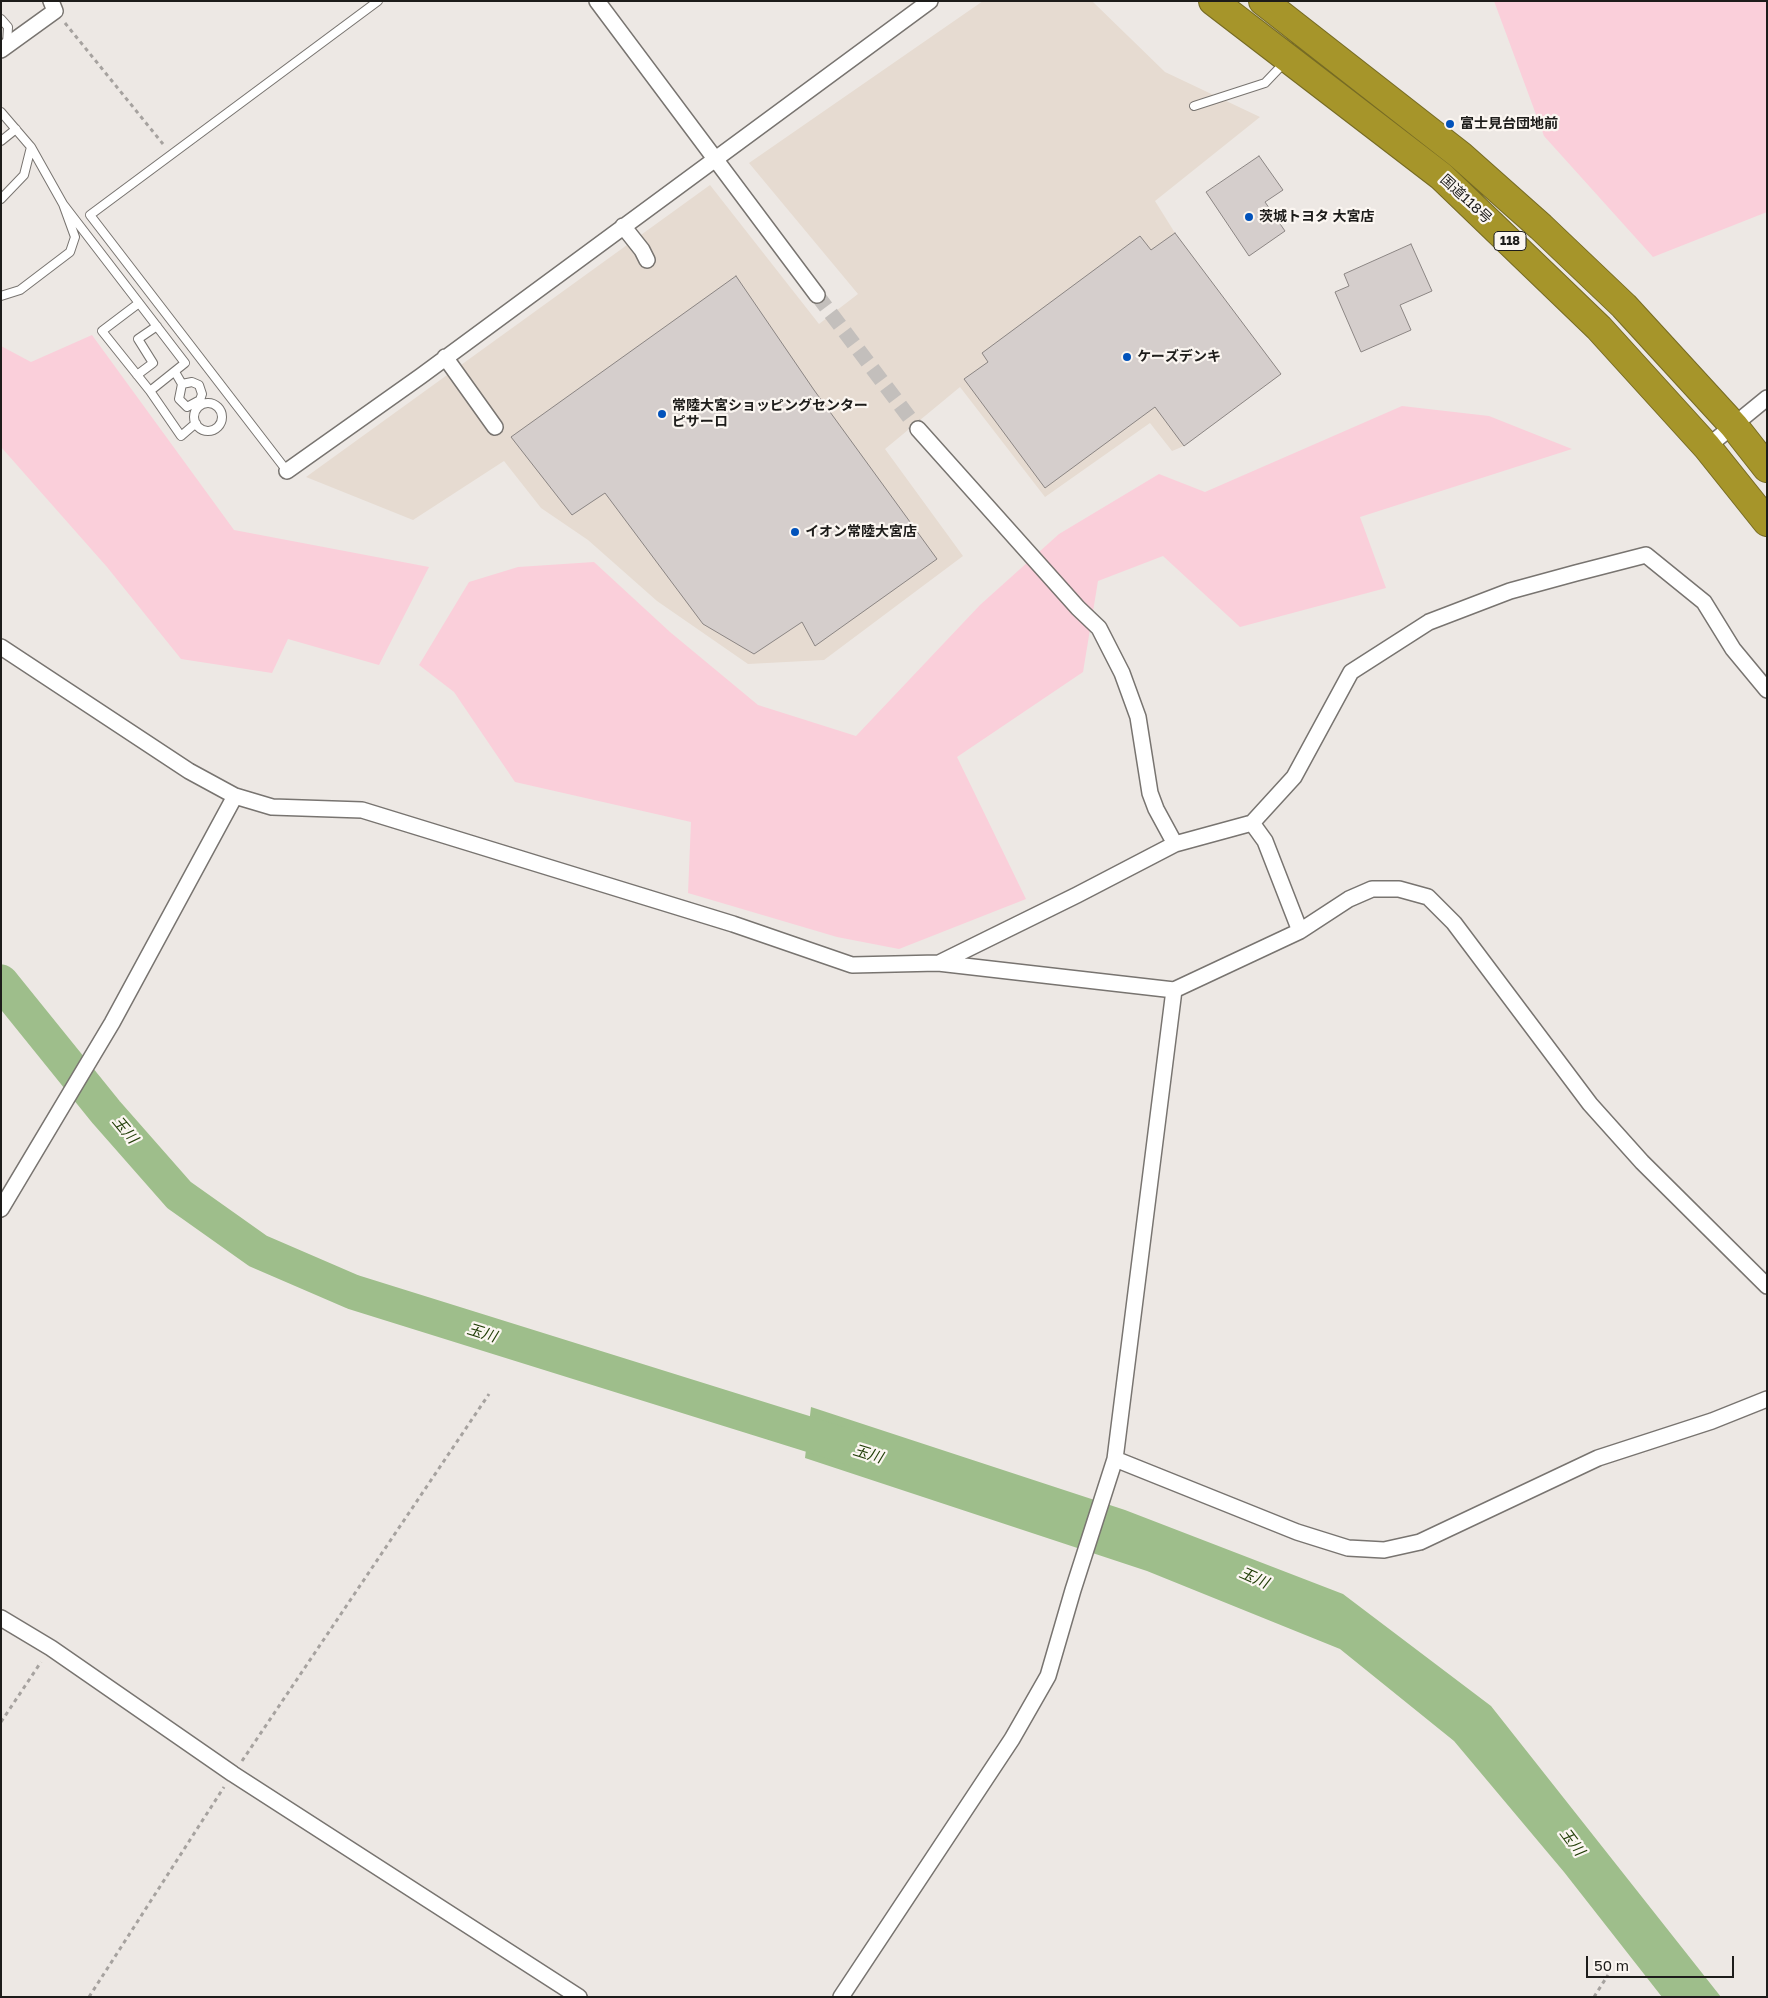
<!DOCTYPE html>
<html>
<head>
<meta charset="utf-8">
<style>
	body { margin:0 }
	#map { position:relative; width:1768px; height:1998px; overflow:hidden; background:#ede8e4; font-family:"Golos Text",sans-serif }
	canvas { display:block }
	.frame { position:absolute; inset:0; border:2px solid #1d1c1a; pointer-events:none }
	.scale { position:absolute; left:1586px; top:1956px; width:148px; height:22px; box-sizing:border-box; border:2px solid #1d1c1a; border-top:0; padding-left:6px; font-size:15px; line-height:18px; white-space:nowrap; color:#1d1c1a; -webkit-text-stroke:4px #fbf6f1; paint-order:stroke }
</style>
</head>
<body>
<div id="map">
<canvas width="1768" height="1998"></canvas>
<div class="frame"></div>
<div class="scale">50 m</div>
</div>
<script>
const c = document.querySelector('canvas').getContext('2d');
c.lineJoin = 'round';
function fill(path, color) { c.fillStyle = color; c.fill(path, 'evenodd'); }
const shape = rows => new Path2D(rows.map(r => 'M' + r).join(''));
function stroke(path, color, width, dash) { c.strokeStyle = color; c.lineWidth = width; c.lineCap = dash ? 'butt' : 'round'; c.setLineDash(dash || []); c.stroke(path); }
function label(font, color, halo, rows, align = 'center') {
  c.font = font + ' "Golos Text","Noto Sans JP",sans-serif'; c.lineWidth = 4.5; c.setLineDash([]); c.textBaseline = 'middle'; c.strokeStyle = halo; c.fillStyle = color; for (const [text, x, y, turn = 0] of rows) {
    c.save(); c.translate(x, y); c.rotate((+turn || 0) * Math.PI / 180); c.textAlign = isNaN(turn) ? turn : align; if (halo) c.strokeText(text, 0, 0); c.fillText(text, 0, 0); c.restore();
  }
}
fill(shape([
	[983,1,1092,1,1165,72,1260,117,1155,201,1175,233,1281,374,1184,446,1172,451,1150,423,1045,497,960,387,885,449,963,556,824,660,748,664,657,601,588,540,541,508,504,461,413,520,306,477,710,185,819,324,858,294,749,163]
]), '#e6dbd1');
fill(shape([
	[1494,1,1767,1,1767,212,1653,257,1544,136],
	[92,335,234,530,429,567,379,665,288,639,272,673,181,659,107,567,1,447,1,346,31,362],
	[1402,406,1489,416,1572,449,1360,517,1386,588,1240,627,1163,556,1098,581,1083,672,957,757,1026,899,899,949,837,937,688,893,691,822,515,782,454,692,419,665,469,582,518,567,594,562,670,632,758,705,856,736,980,605,1059,534,1159,474,1205,492]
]), '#facfda');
fill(shape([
	[811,1407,1125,1510,1343,1594,1491,1706,1721,1997,1662,1997,1564,1872,1454,1741,1340,1649,1147,1571,805,1458]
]), '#9ebe8b');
stroke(shape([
	[1,982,106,1112,179,1195,258,1251,353,1292,853,1448]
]), '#9ebe8b', 35);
const building = shape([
	[1259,156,1283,190,1265,202,1285,231,1249,256,1206,192,1259,156],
	[1175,233,1281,374,1184,446,1155,407,1045,488,964,379,988,362,982,353,1140,236,1151,250,1175,233],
	[1411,244,1432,291,1400,305,1411,330,1361,352,1335,292,1349,286,1344,274,1411,244],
	[736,276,814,390,937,559,815,646,802,622,754,654,703,624,605,493,572,515,511,437,736,276]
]);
fill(building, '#d5cecc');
stroke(building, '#8b8583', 1);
stroke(shape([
	[817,295,918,429]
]), '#c3bfbc', 15, [15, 8]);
const lane = shape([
	[1,19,8,27,7,44],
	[1194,106,1265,83,1285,62],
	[1,112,31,147,24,175,1,199],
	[1,141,16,129],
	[63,204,139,303,185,363,150,391,102,331,139,303],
	[1,296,20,290,70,252,75,237,63,204,31,147],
	[175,372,182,384,192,382,199,385,202,394,200,400,187,407,179,399,182,384],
	[137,375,153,363,138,339,157,326],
	[150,391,181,436,196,423],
	'194 417a14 14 0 1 1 28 0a14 14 0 1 1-28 0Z',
	[287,471,90,215,378,1]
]);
const street = shape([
	[597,1,817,295],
	[1,50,55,11,51,1],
	[623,226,642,250,647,260],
	[445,357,495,427],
	[918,429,1078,608,1099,628,1122,673,1138,717,1150,793,1156,809,1175,844],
	[1707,447,1767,398],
	[287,471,421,376,930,1],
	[1,647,189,771,235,796,272,807,362,810,733,924,852,965,938,963,1174,990,1300,931,1349,899,1372,889,1399,889,1428,897,1454,923,1590,1104,1642,1162,1767,1286],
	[1252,823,1294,777,1351,672,1429,622,1510,591,1576,573,1646,555,1704,602,1733,649,1767,690],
	[939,963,1077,895,1175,844,1252,823,1265,841,1300,931],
	[1,1209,112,1023,235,796],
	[1115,1459,1297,1532,1348,1548,1384,1550,1420,1542,1598,1458,1712,1421,1767,1399],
	[1,1618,51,1648,233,1774,579,1997],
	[841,1997,1012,1739,1048,1676,1073,1590,1115,1459,1174,990]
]);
const highway = shape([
	[1213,1,1441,176,1599,328,1707,447,1767,522],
	[1263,1,1460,155,1541,227,1624,306,1734,426,1767,468]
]);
stroke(lane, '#787470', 10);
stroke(street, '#787470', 18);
stroke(highway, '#766b24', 30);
stroke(shape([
	[65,23,163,144],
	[1,1722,41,1662],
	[242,1761,489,1394],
	[89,1997,224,1787],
	[1594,1997,1608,1975]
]), '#a6a29f', 3, [4, 4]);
stroke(lane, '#fff', 8);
stroke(street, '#fff', 15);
stroke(highway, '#a6952a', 28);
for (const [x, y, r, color] of [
	[1450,124,5,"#0152bb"],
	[1249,217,5,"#0152bb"],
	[1127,357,5,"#0152bb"],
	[662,414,5,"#0152bb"],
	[795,532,5,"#0152bb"]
]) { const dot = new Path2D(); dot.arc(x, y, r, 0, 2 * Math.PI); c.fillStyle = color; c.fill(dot); stroke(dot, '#fbf6f1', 2); }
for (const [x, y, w] of [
	[1510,241,32]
]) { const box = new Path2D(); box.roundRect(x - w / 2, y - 9.5, w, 19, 4); c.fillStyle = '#fbf6f1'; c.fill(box); stroke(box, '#1d1c1a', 1); }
label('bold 12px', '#1d1c1a', null, [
	["118",1510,241]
]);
label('bold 14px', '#1d1c1a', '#fbf6f1', [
	["富士見台団地前",1460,124],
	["茨城トヨタ 大宮店",1259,217],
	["ケーズデンキ",1137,357],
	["常陸大宮ショッピングセンター",672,406],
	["ピサーロ",672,422],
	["イオン常陸大宮店",805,532]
], 'left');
label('14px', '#1d1c1a', '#fbf6f1', [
	["国道118号",1466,199,43]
]);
label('italic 15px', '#223f08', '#fbf6f1', [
	["玉川",125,1130,50],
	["玉川",482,1333,17],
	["玉川",868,1454,17],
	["玉川",1254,1578,24],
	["玉川",1572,1842,53]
]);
</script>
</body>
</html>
